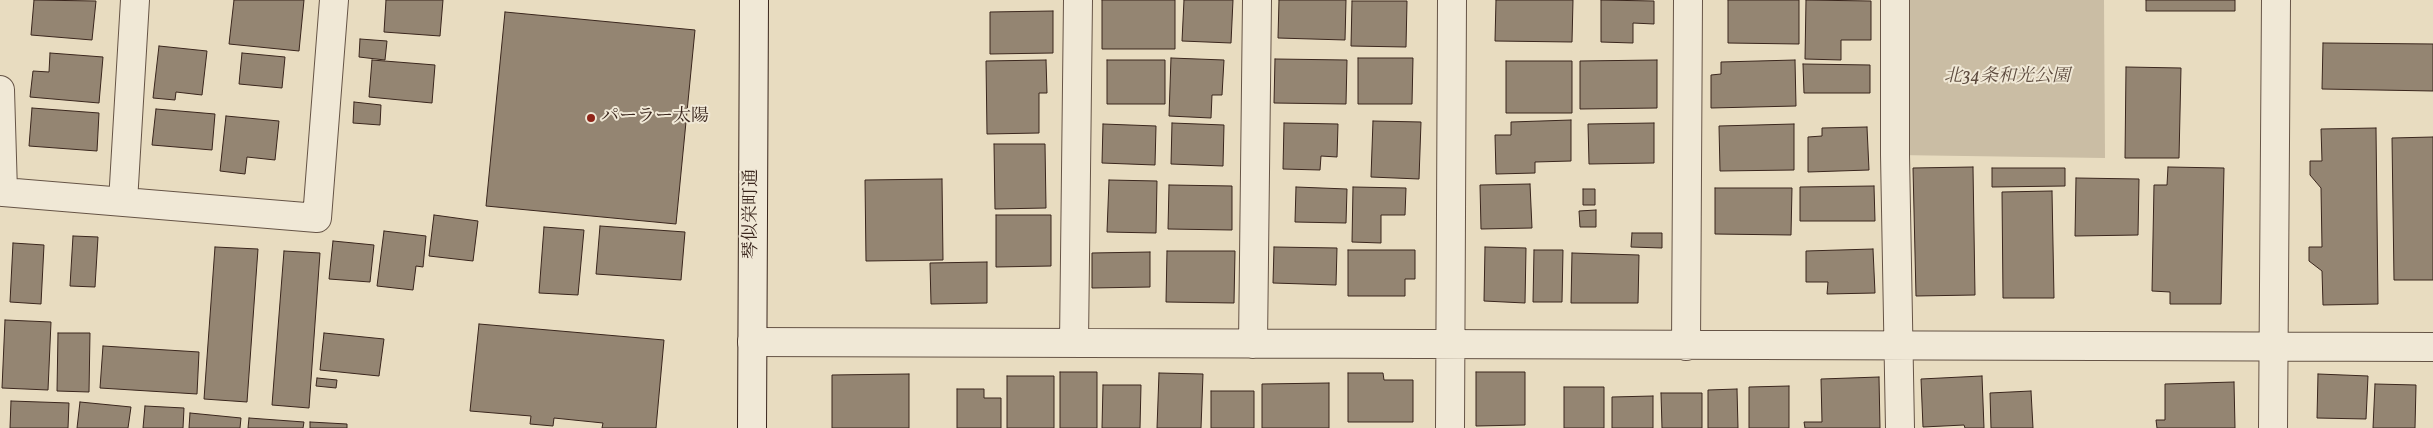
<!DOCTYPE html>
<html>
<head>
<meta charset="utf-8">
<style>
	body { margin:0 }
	canvas { display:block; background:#e8dcc0 }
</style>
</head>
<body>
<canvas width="2433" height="428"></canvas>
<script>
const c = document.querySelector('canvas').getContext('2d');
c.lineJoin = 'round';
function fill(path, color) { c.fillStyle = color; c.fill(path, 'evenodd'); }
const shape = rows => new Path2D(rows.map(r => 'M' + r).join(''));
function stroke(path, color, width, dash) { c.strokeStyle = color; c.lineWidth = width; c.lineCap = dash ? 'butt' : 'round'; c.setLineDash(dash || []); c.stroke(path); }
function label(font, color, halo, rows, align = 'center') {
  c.font = font + ' Vollkorn,"Noto Serif JP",serif'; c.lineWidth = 4; c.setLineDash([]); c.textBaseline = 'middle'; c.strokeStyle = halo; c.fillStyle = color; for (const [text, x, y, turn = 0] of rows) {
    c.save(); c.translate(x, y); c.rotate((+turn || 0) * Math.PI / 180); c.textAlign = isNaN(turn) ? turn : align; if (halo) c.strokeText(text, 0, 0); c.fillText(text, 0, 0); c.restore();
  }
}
fill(shape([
	[1895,0,2104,0,2105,158,1895,155]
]), '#cabda4');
const building = shape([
	[34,0,96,1,92,40,31,35,34,0],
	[234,0,304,0,299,51,229,44,234,0],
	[386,0,443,0,440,36,384,32,386,0],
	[1102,0,1175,0,1175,49,1102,49,1102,0],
	[1184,0,1233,0,1231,43,1182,41,1184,0],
	[1279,0,1346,0,1345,40,1278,38,1279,0],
	[1496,0,1573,0,1572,42,1495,41,1496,0],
	[1601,0,1654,1,1654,24,1633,23,1633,43,1601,42,1601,0],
	[1728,0,1799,0,1799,44,1728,43,1728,0],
	[1806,0,1871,1,1871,40,1841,40,1841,60,1805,59,1806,0],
	[2146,0,2235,0,2235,11,2146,11,2146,0],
	[1352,1,1407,1,1406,47,1351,46,1352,1],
	[1053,11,1053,53,990,54,990,12,1053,11],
	[505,12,695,30,676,224,486,206,505,12],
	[360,39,387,41,385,60,359,57,360,39],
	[2323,43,2433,44,2433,91,2322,89,2323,43],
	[159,46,207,51,202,95,176,92,175,100,153,98,159,46],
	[50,53,103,57,99,103,30,97,33,71,49,72,50,53],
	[242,53,285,57,282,88,239,84,242,53],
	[1171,58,1224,60,1222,95,1212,95,1211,118,1169,116,1171,58],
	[1358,58,1413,58,1412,104,1358,104,1358,58],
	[1275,59,1347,60,1346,104,1274,103,1275,59],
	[372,60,435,65,432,103,369,97,372,60],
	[1046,60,1047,93,1039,93,1039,133,987,134,986,61,1046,60],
	[1107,60,1165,60,1165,104,1107,104,1107,60],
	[1657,60,1657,108,1580,109,1580,61,1657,60],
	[1795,60,1796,106,1711,108,1711,75,1721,74,1721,62,1795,60],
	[1506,61,1572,61,1572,113,1506,113,1506,61],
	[1803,64,1870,65,1870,93,1804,93,1803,64],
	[2126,67,2181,68,2179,158,2125,158,2126,67],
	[354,102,381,105,380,125,353,123,354,102],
	[32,108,99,113,97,151,29,146,32,108],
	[156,109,215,114,212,150,152,145,156,109],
	[226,116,279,121,275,160,247,157,245,174,220,171,226,116],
	[1571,120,1571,161,1535,162,1535,173,1496,174,1495,135,1511,135,1511,122,1571,120],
	[1373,121,1421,122,1419,179,1371,177,1373,121],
	[1172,123,1224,125,1223,166,1171,164,1172,123],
	[1284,123,1338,124,1337,157,1321,156,1320,170,1283,169,1284,123],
	[1654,123,1654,163,1589,164,1588,124,1654,123],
	[1103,124,1156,126,1155,165,1102,163,1103,124],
	[1794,124,1794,170,1720,171,1719,126,1794,124],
	[1867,127,1869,170,1808,172,1808,137,1822,136,1822,128,1867,127],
	[2376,128,2378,304,2323,305,2322,271,2309,261,2309,247,2322,247,2321,188,2310,175,2310,161,2322,161,2321,129,2376,128],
	[2433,137,2433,280,2394,280,2392,138,2433,137],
	[994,144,1045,144,1046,208,995,209,994,144],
	[1973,167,1975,295,1916,296,1913,168,1973,167],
	[2168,167,2224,168,2221,304,2170,304,2170,292,2152,291,2154,185,2167,185,2168,167],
	[1992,168,2065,168,2065,186,1992,187,1992,168],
	[2076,178,2139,179,2138,235,2075,236,2076,178],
	[942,179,943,260,866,261,865,180,942,179],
	[1109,180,1157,181,1156,233,1107,232,1109,180],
	[1530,184,1532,228,1481,229,1480,185,1530,184],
	[1169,185,1232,186,1232,230,1168,229,1169,185],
	[1874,186,1875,221,1800,221,1800,187,1874,186],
	[1296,187,1347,189,1346,223,1295,222,1296,187],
	[1353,187,1406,188,1405,215,1381,215,1381,243,1352,242,1353,187],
	[1715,188,1792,188,1791,235,1715,234,1715,188],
	[1583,189,1595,189,1595,205,1583,205,1583,189],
	[2052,191,2054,298,2003,298,2002,192,2052,191],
	[1596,210,1596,227,1580,227,1579,211,1596,210],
	[434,215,478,221,473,261,429,256,434,215],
	[996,215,1051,215,1051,266,996,267,996,215],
	[600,226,685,232,681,280,596,274,600,226],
	[544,227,584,230,578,295,539,293,544,227],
	[384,231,426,236,423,267,416,266,413,290,377,286,384,231],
	[1632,233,1662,233,1662,248,1631,247,1632,233],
	[73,236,98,237,95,287,70,286,73,236],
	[333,241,374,245,370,282,329,279,333,241],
	[13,243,44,245,41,304,10,302,13,243],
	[215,247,258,249,247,402,204,399,215,247],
	[1274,247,1337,248,1336,285,1273,283,1274,247],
	[1485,247,1526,248,1525,303,1484,301,1485,247],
	[1873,249,1875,293,1827,294,1828,282,1806,282,1806,251,1873,249],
	[1348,250,1415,250,1415,279,1405,279,1405,296,1348,296,1348,250],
	[1534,250,1563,250,1562,302,1533,302,1534,250],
	[284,251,320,253,309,408,272,405,284,251],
	[1167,251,1235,251,1234,303,1166,302,1167,251],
	[1150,252,1150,287,1092,288,1092,253,1150,252],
	[1572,253,1639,255,1638,303,1571,303,1572,253],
	[987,262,987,303,931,304,930,263,987,262],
	[5,320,51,322,48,390,2,388,5,320],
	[479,324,664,340,656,428,602,428,603,423,554,418,553,426,530,424,531,416,470,411,479,324],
	[58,333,90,333,89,392,57,391,58,333],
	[324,333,384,339,379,376,320,370,324,333],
	[103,346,199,352,197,394,100,388,103,346],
	[1060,372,1097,372,1097,428,1060,428,1060,372],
	[1476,372,1525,372,1525,425,1476,426,1476,372],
	[1159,373,1203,374,1201,428,1157,428,1159,373],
	[1348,373,1383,373,1384,380,1413,380,1413,422,1348,422,1348,373],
	[909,374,909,428,832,428,832,375,909,374],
	[2318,374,2368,376,2366,419,2317,418,2318,374],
	[1007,376,1054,376,1054,428,1007,428,1007,376],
	[1982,376,1984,428,1965,428,1964,425,1923,427,1921,379,1982,376],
	[1879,377,1880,428,1805,428,1804,422,1822,422,1821,379,1879,377],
	[317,378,337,380,336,388,316,386,317,378],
	[2234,382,2235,428,2157,428,2156,420,2165,420,2165,384,2234,382],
	[1329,383,1329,428,1262,428,1262,384,1329,383],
	[2375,384,2416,385,2415,428,2373,428,2375,384],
	[1103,385,1141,385,1140,428,1102,428,1103,385],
	[1789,386,1789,428,1749,428,1749,387,1789,386],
	[1564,387,1604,387,1604,428,1564,428,1564,387],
	[957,389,984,389,984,398,1001,398,1001,428,957,428,957,389],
	[1737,389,1738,428,1708,428,1708,390,1737,389],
	[1211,391,1254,391,1254,428,1211,428,1211,391],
	[2031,391,2033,428,1991,428,1990,393,2031,391],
	[1661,393,1702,393,1702,428,1662,428,1661,393],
	[1653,396,1653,428,1612,428,1612,397,1653,396],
	[11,401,69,403,68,428,10,428,11,401],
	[80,402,131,407,128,428,77,428,80,402],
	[145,406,184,408,183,428,143,428,145,406],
	[190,413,241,418,240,428,189,428,190,413],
	[249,418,304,422,303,428,248,428,249,418],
	[310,422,347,424,347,428,310,428,310,422]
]);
fill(building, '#948572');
stroke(building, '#3a261d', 1);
const minor = shape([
	[1895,0,1895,155,1900,428],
	[0,90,3,192,317,218,334,0],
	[123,202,135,0],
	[752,342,2433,347],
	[1074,343,1078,0],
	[1253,344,1257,0],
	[1686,346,1688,0],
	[1450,428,1452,0],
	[2273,428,2276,0]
]);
const secondary = shape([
	[752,428,754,0]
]);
stroke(minor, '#665446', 30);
stroke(secondary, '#3a261d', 30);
stroke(minor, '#f0e8d6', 28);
stroke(secondary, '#f0e8d6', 28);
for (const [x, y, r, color] of [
	[591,118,5,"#8f2418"]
]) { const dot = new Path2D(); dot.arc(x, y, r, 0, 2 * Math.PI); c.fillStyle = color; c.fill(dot); stroke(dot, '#f0e8d6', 2); }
label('italic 18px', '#5e4c3f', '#f0e8d6', [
	["北34条和光公園",2007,78]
]);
label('18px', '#3a261d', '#f0e8d6', [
	["パーラー太陽",601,118]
], 'left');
label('18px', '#3a261d', '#f0e8d6', [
	["琴似栄町通",753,214,-90]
]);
</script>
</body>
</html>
